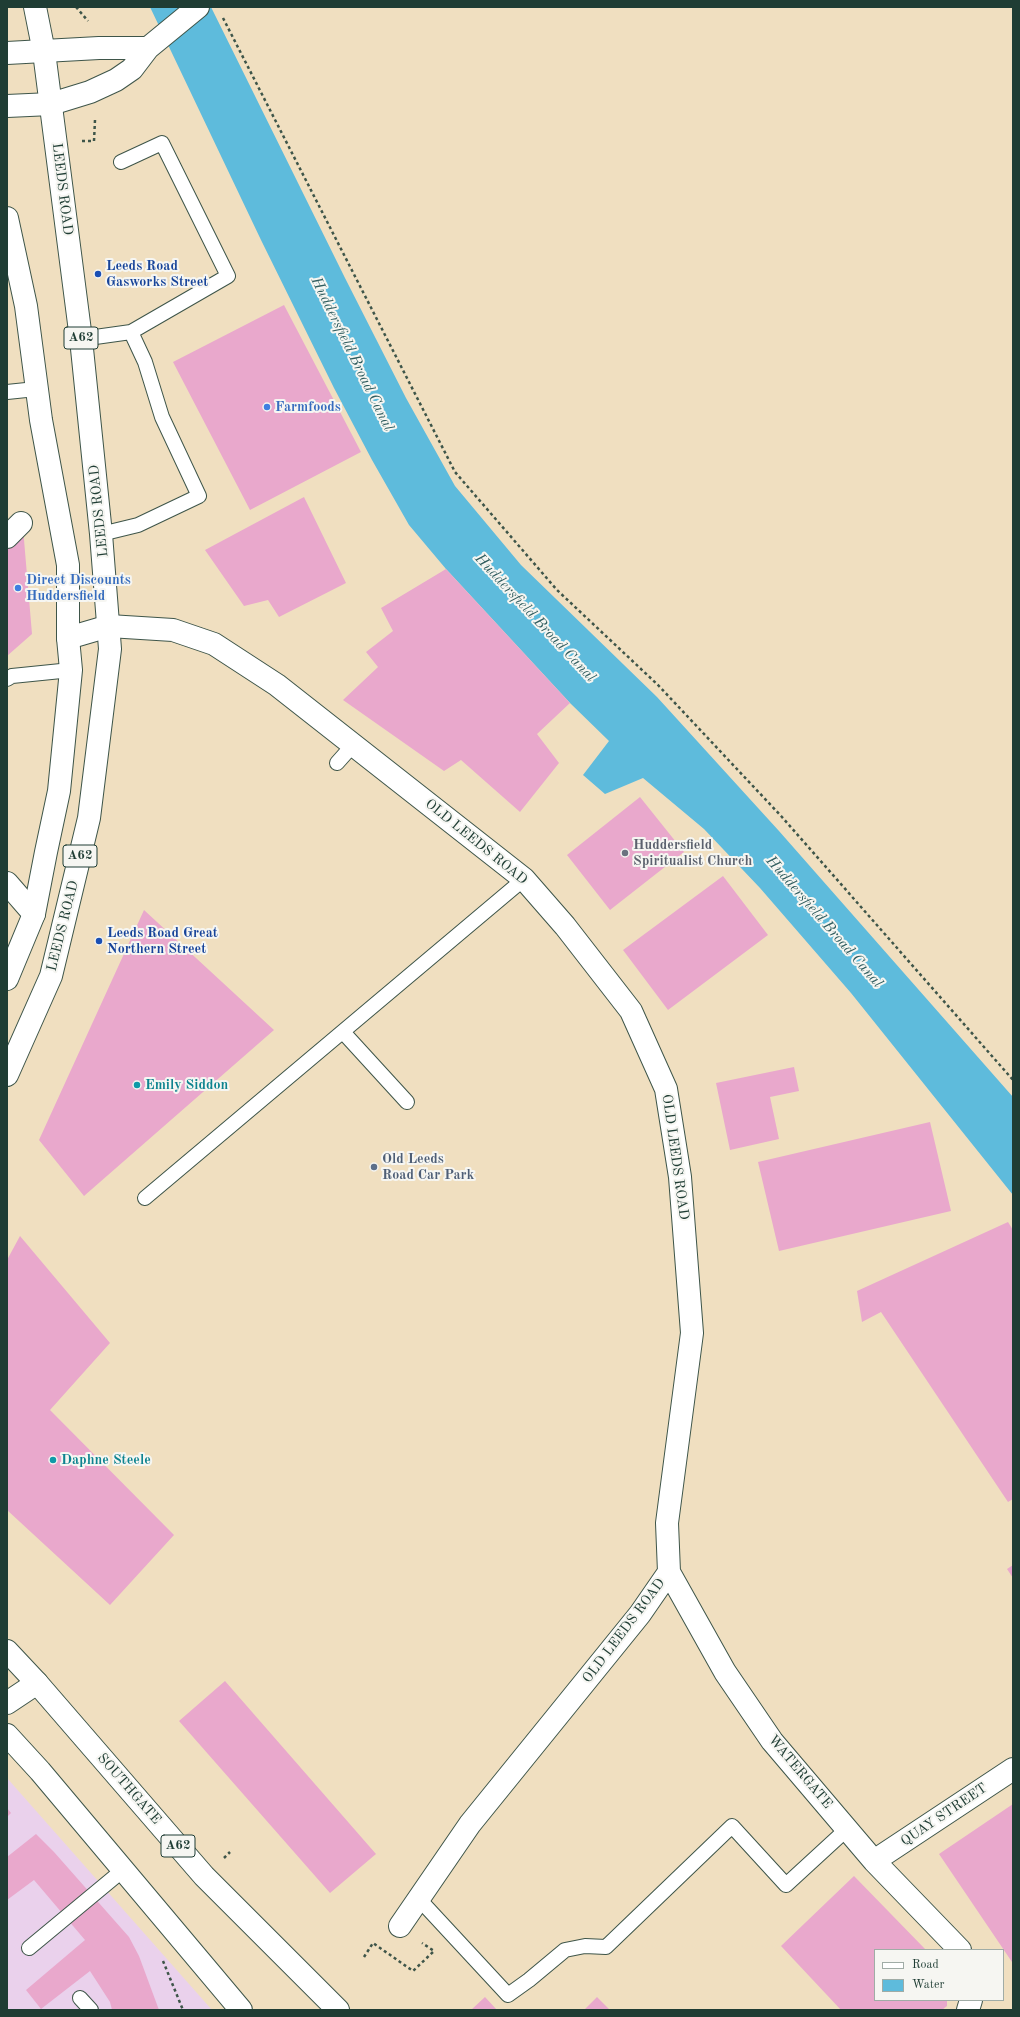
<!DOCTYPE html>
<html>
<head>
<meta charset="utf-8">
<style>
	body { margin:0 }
	#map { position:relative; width:1020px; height:2017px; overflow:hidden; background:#f0dfc0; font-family:"Old Standard TT",serif }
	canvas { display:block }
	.frame { position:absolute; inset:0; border:8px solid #1f3d34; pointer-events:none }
	.legend { position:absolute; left:874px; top:1949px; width:130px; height:52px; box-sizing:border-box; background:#f6f6f2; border:1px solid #a0aca6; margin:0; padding:5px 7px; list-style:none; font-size:12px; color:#1f3d34 }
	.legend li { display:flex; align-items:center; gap:8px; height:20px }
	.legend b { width:20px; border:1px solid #a0aca6 }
</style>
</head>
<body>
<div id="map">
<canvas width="1020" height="2017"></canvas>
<div class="frame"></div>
<ul class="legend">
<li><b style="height:5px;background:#fff"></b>Road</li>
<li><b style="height:11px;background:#5ebbdc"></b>Water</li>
</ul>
</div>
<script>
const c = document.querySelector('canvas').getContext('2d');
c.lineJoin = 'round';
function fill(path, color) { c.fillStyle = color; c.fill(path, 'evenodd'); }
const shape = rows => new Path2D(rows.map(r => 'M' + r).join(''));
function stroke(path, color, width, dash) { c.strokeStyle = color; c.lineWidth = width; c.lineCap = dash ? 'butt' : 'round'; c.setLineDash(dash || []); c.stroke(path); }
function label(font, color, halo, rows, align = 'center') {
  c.font = font + ' "Old Standard TT",serif'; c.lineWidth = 4; c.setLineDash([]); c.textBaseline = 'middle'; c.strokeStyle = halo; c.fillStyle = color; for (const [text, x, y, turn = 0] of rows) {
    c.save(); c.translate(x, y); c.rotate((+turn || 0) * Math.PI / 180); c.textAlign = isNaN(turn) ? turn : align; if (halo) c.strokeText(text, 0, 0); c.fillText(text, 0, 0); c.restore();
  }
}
fill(shape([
	[7,1778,212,2010,7,2010]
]), '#ead1ec');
fill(shape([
	[150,7,211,7,345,278,406,398,455,486,521,565,657,697,779,831,1013,1097,1013,1195,851,993,760,888,704,829,643,778,605,794,583,775,609,741,570,703,446,569,409,525,372,460,334,388,261,240]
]), '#5ebbdc');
fill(shape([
	[284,305,361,452,250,510,173,362],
	[304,497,346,583,279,617,268,600,244,606,205,550],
	[23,528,32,634,7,656,7,542],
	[446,569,570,703,537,734,559,763,520,812,461,760,444,771,343,700,378,667,366,652,393,631,381,608],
	[640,797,684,852,610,910,567,855],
	[723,876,768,935,668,1010,623,950],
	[144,910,274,1030,84,1196,39,1140],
	[794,1067,799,1091,770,1097,779,1139,730,1150,716,1083],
	[930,1122,951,1211,779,1251,758,1162],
	[1008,1222,1013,1230,1013,1499,1008,1502,881,1312,862,1322,857,1291],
	[20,1236,110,1343,50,1410,174,1535,110,1605,7,1510,7,1260],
	[1013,1565,1013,1578,1007,1569],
	[225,1681,376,1854,330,1893,179,1721],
	[1013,1804,1013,1961,1012,1962,939,1854],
	[7,1808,11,1813,7,1817],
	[36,1834,54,1852,129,1937,139,1956,159,2010,112,2010,110,2002,90,1971,41,2009,26,1990,85,1940,34,1880,7,1900,7,1857],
	[854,1876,926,1950,875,1950,875,2000,947,2000,947,2006,942,2010,841,2010,781,1946],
	[485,1997,497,2010,471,2010],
	[597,1997,610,2010,584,2010]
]), '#e9a8cc');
const service = shape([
	[81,339,131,332,228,276,162,143,121,162],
	[7,392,36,389],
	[101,534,138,525,199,496,162,417,145,362,131,332],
	[7,679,12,676,71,670],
	[337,763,353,745],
	[343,1032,407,1102],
	[145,1198,524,879],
	[419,1899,508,1995,529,1980,565,1950,585,1946,606,1947,732,1826,786,1885,847,1829],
	[29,1948,123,1870],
	[80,1998,91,2010]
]);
const minor = shape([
	[7,537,21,523],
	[68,638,109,626,173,630,214,644,277,685,524,879,565,926,631,1011,666,1089,680,1177,692,1333,667,1523,669,1572,640,1614,470,1824,400,1926],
	[7,883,34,914],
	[669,1572,725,1672,772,1741,874,1861,960,1950],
	[7,1703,37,1683],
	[874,1861,1013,1769],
	[968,2010,971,2000]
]);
const tertiary = shape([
	[7,53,99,48,148,48],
	[7,106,51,104,90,92,116,80,132,69,148,48,198,7]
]);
const primary = shape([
	[7,218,26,306,41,420,68,565,68,638,71,670,59,791,46,852,34,914,7,979],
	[7,1075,51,976,89,818,110,649,101,534,81,339,44,52,35,7]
]);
const trunk = shape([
	[7,1651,37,1683,204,1876,338,2010],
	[7,1735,40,1771,241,2010]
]);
stroke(service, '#3e5549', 16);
stroke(minor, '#3e5549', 24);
stroke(tertiary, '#3e5549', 24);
stroke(primary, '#3e5549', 24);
stroke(trunk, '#3e5549', 24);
stroke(shape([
	[76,7,88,21],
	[223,18,455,472,557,590,658,685,782,817,1013,1080],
	[82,141,94,141,95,120],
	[224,1858,230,1852],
	[364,1957,373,1943,413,1971,434,1951,422,1943],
	[163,1961,183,2010]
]), '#3e5549', 2.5, [3, 3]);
stroke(service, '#fff', 14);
stroke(minor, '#fff', 22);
stroke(tertiary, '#fff', 22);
stroke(primary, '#fff', 22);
stroke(trunk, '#fff', 22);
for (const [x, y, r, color] of [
	[98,274,4,"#1a4fb4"],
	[267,407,4,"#3f7fe0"],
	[18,588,4,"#3f7fe0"],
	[625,853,4,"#6b7280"],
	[99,941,4,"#1a4fb4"],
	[137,1085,4,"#0f9aa8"],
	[374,1167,4,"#5c6f8a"],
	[53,1460,4,"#0f9aa8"]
]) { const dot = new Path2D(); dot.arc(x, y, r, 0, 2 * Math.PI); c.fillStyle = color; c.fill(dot); stroke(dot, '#f6f6f2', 1.5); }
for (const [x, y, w] of [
	[81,338,34],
	[80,856,34],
	[178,1846,34]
]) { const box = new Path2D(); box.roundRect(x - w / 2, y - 11, w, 22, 3); c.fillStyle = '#f6f6f2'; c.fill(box); stroke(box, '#1f3d34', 1); }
label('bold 13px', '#1f3d34', null, [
	["A62",81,338],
	["A62",80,856],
	["A62",178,1846]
]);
label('14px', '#1f3d34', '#f6f6f2', [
	["LEEDS ROAD",62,189,83],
	["LEEDS ROAD",99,511,-96],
	["OLD LEEDS ROAD",476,842,39],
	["LEEDS ROAD",63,926,-76],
	["OLD LEEDS ROAD",675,1157,82],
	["OLD LEEDS ROAD",624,1631,-53],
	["WATERGATE",800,1772,50],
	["SOUTHGATE",129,1789,49],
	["QUAY STREET",944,1815,-34]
]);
label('bold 14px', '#164399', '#f6f6f2', [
	["Leeds Road",106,266],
	["Gasworks Street",106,282],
	["Leeds Road Great",107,933],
	["Northern Street",107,949]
], 'left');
label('bold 14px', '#366cbe', '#f6f6f2', [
	["Farmfoods",275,407],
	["Direct Discounts",26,580],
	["Huddersfield",26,596]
], 'left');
label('bold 14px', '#5b616d', '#f6f6f2', [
	["Huddersfield",633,845],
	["Spiritualist Church",633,861]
], 'left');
label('bold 14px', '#0d838f', '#f6f6f2', [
	["Emily Siddon",145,1085],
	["Daphne Steele",61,1460]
], 'left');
label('bold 14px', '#4e5e75', '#f6f6f2', [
	["Old Leeds",382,1159],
	["Road Car Park",382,1175]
], 'left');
label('italic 15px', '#2f5c5e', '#f6f6f2', [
	["Huddersfield Broad Canal",352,354,64],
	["Huddersfield Broad Canal",535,618,47],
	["Huddersfield Broad Canal",824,922,49]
]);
</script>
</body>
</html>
